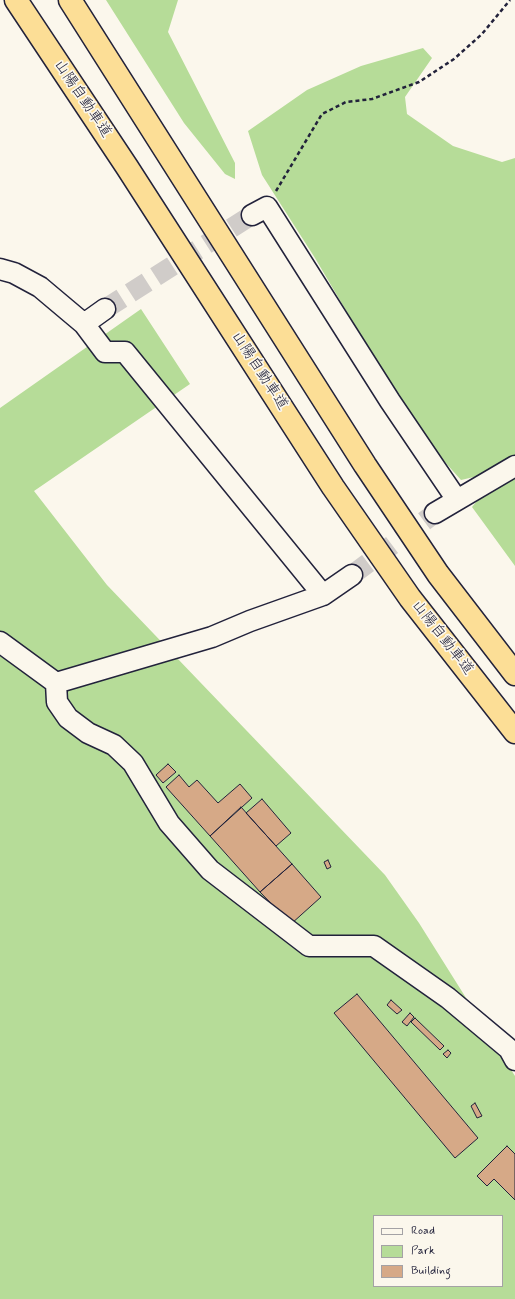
<!DOCTYPE html>
<html>
<head>
<meta charset="utf-8">
<style>
	body { margin:0 }
	#map { position:relative; width:515px; height:1299px; overflow:hidden; background:#fbf7ec; font-family:Mynerve,sans-serif }
	canvas { display:block }
	.legend { position:absolute; left:373px; top:1215px; width:130px; height:72px; box-sizing:border-box; background:#fbf7ec; border:1px solid #a4a2a5; margin:0; padding:5px 7px; list-style:none; font-size:12px; color:#22223b }
	.legend li { display:flex; align-items:center; gap:8px; height:20px }
	.legend b { width:20px; border:1px solid #a4a2a5 }
</style>
</head>
<body>
<div id="map">
<canvas width="515" height="1299"></canvas>
<ul class="legend">
<li><b style="height:5px;background:#fbf7ec"></b>Road</li>
<li><b style="height:11px;background:#b6dc98"></b>Park</li>
<li><b style="height:11px;background:#d6a987"></b>Building</li>
</ul>
</div>
<script>
const c = document.querySelector('canvas').getContext('2d');
c.lineJoin = 'round';
function fill(path, color) { c.fillStyle = color; c.fill(path, 'evenodd'); }
const shape = rows => new Path2D(rows.map(r => 'M' + r).join(''));
function stroke(path, color, width, dash) { c.strokeStyle = color; c.lineWidth = width; c.lineCap = dash ? 'butt' : 'round'; c.setLineDash(dash || []); c.stroke(path); }
function label(font, color, halo, rows, align = 'center') {
  c.font = font + ' Mynerve,"Klee One",sans-serif'; c.lineWidth = 3.5; c.setLineDash([]); c.textBaseline = 'middle'; c.strokeStyle = halo; c.fillStyle = color; for (const [text, x, y, turn = 0] of rows) {
    c.save(); c.translate(x, y); c.rotate((+turn || 0) * Math.PI / 180); c.textAlign = isNaN(turn) ? turn : align; if (halo) c.strokeText(text, 0, 0); c.fillText(text, 0, 0); c.restore();
  }
}
fill(shape([
	[106,0,178,0,168,32,235,163,235,179,225,174,184,123],
	[423,48,432,58,405,97,407,114,453,146,502,162,515,158,515,455,478,476,461,480,435,451,384,375,315,258,262,175,248,131,307,90,361,66],
	[141,309,190,384,34,491,107,585,385,875,419,923,515,1076,515,1299,0,1299,0,408],
	[374,1216,502,1216,502,1286,374,1286],
	[515,477,515,566,472,507,481,496]
]), '#b6dc98');
const building = shape([
	[168,764,176,772,163,783,156,775,168,764],
	[179,775,189,787,197,780,218,803,240,784,252,798,210,836,166,787,179,775],
	[262,799,291,833,276,846,246,813,262,799],
	[241,807,292,864,260,892,210,836,241,807],
	[328,860,331,867,327,869,324,862,328,860],
	[292,864,321,897,291,924,260,892,292,864],
	[357,994,478,1138,455,1158,334,1013,357,994],
	[391,1000,402,1010,397,1014,387,1005,391,1000],
	[410,1013,414,1017,407,1026,402,1022,410,1013],
	[415,1018,444,1046,440,1050,411,1022,415,1018],
	[448,1050,451,1053,447,1058,443,1054,448,1050],
	[475,1103,482,1116,477,1118,471,1106,475,1103],
	[507,1146,515,1154,515,1200,494,1179,487,1186,477,1176,507,1146]
]);
fill(building, '#d6a987');
stroke(building, '#22223b', 1);
stroke(shape([
	[105,309,252,215],
	[352,575,435,513]
]), '#d0ccc9', 20, [20, 10]);
const minor = shape([
	[252,215,267,207,390,401,457,500],
	[0,269,14,273,40,287,84,324,105,352,125,352,323,595],
	[84,324,105,309],
	[435,513,515,466],
	[0,642,56,683,57,702,68,718,88,733,114,745,133,763,169,823,210,870,309,946,374,946,448,998,509,1049,515,1060],
	[56,683,212,637,250,621,323,595,352,575]
]);
const highway = shape([
	[16,0,127,167,333,487,410,598,515,732],
	[70,0,365,465,438,574,515,674]
]);
stroke(minor, '#22223b', 23);
stroke(highway, '#22223b', 25);
stroke(shape([
	[276,191,322,114,346,102,372,99,419,82,454,59,482,34,510,0]
]), '#22223b', 2.5, [4, 3]);
stroke(minor, '#fbf7ec', 20);
stroke(highway, '#fcde96', 22);
label('15px', '#22223b', '#fbf7ec', [
	["山陽自動車道",82,99,56],
	["山陽自動車道",259,371,57],
	["山陽自動車道",442,638,52]
]);
</script>
</body>
</html>
